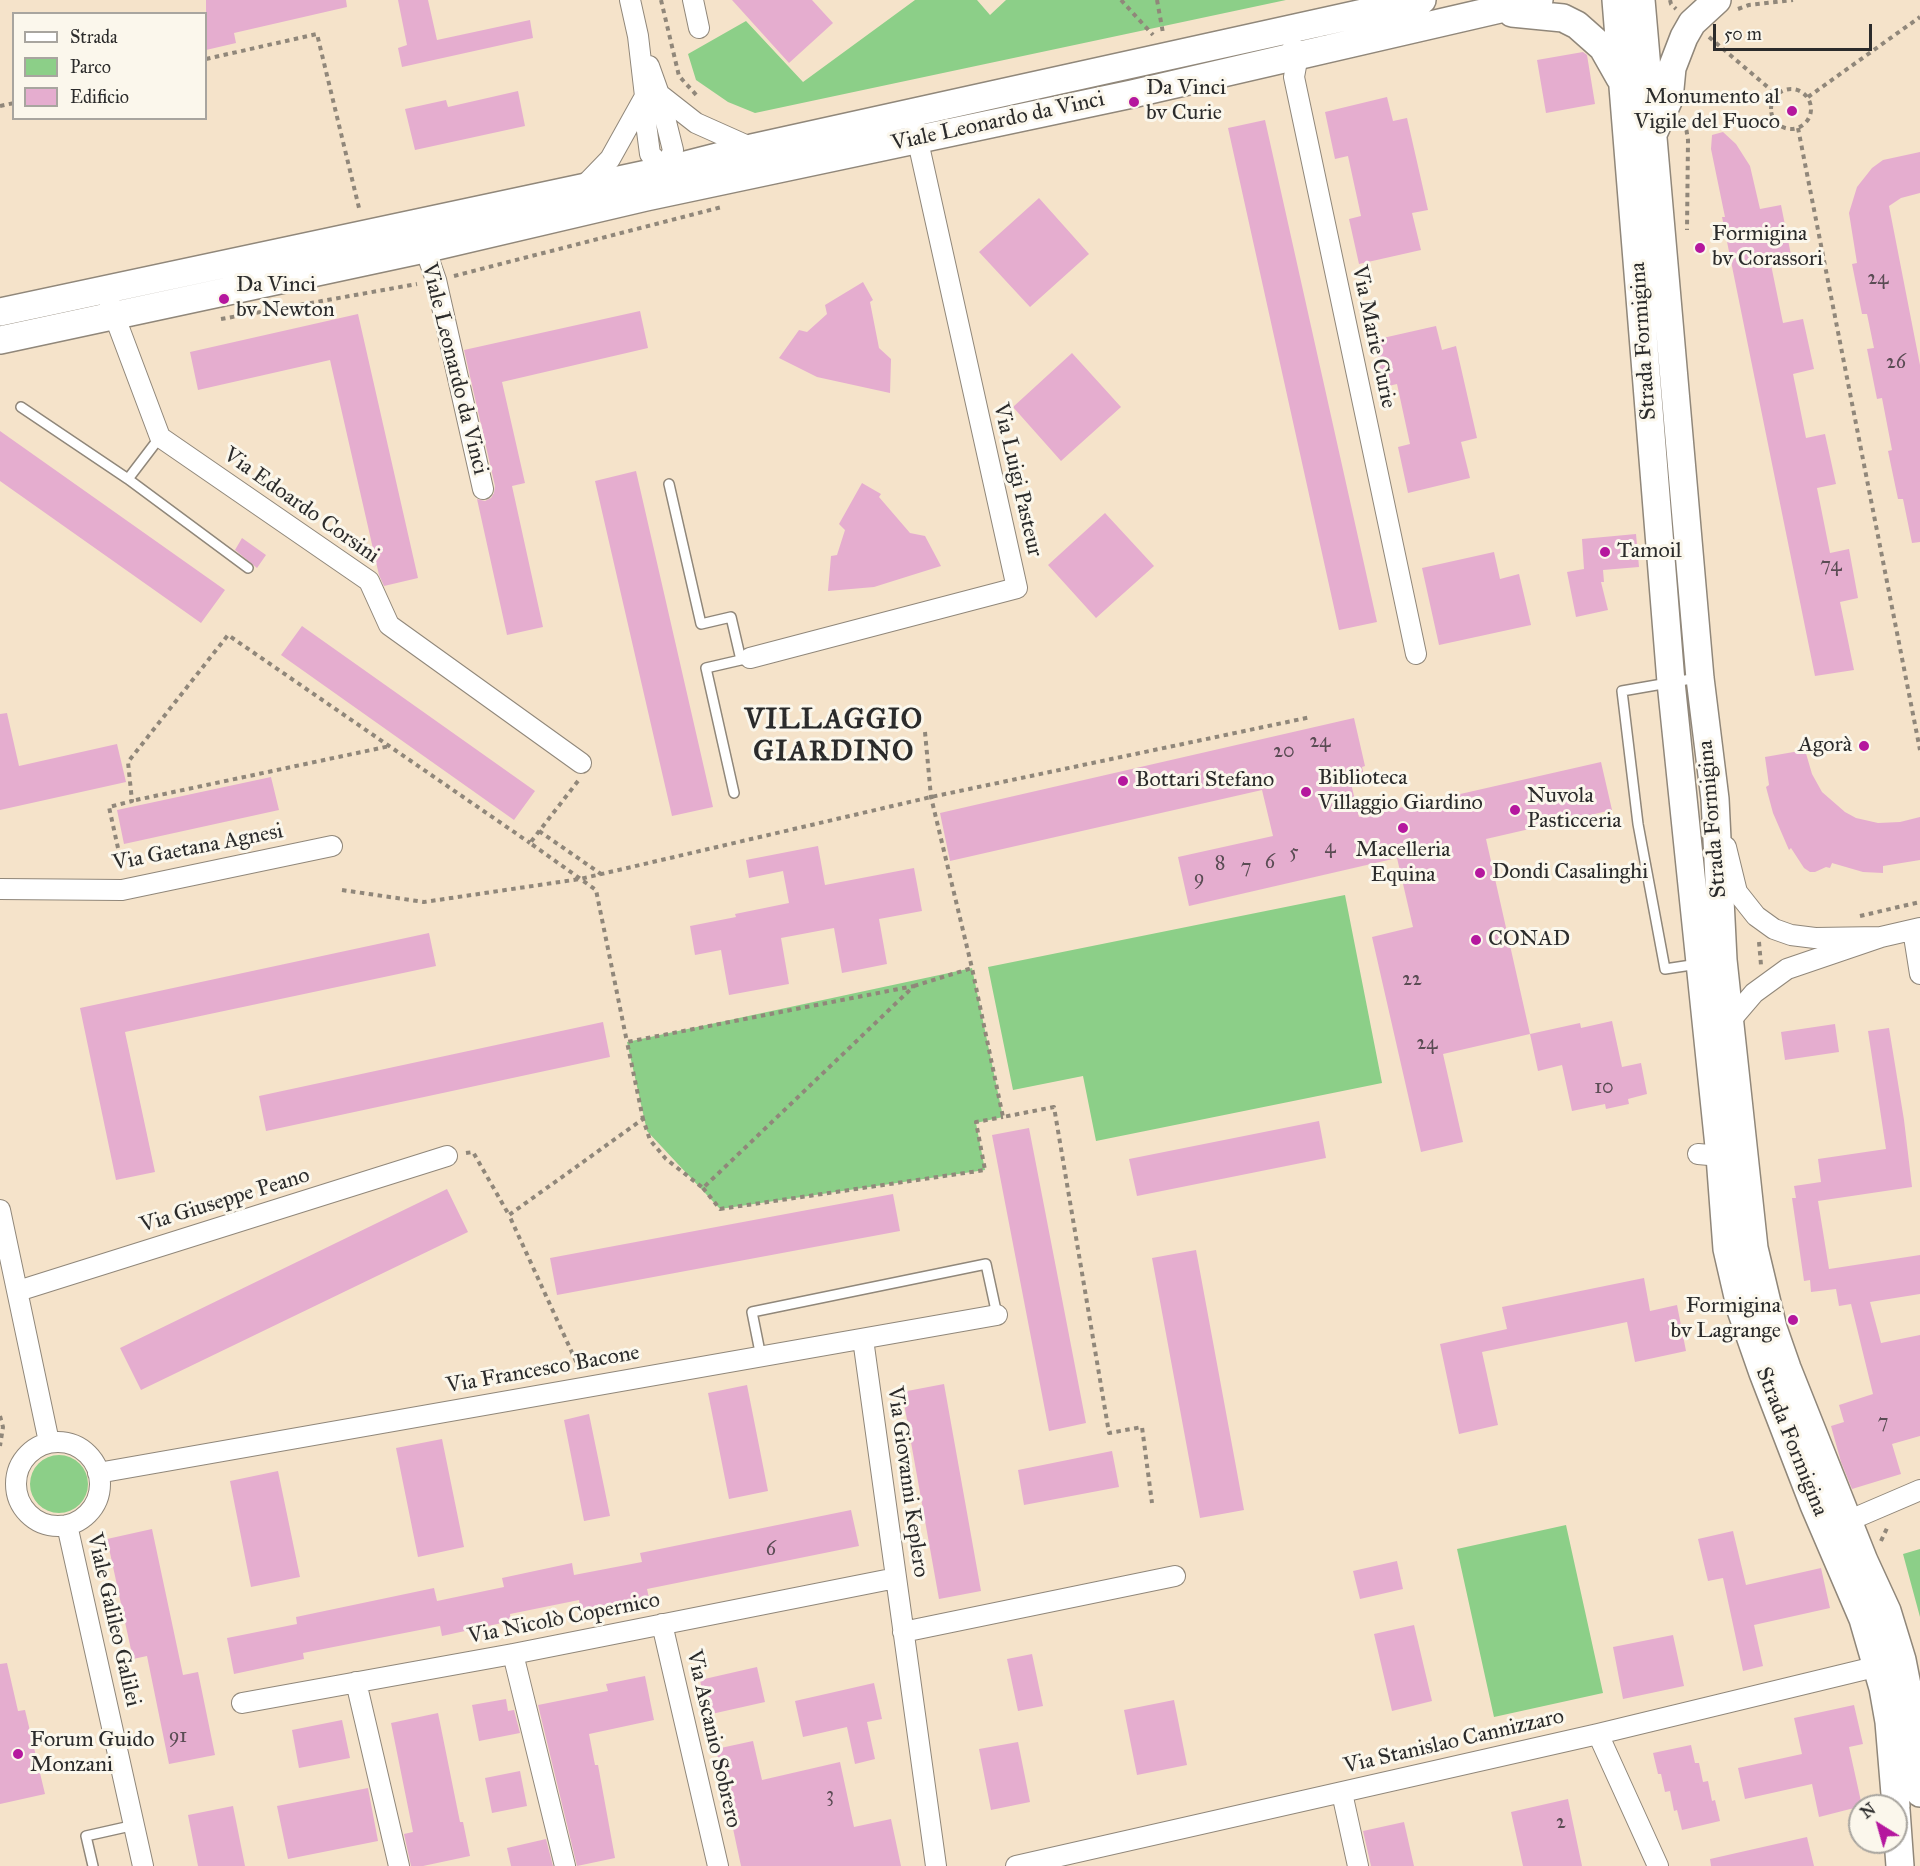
<!DOCTYPE html>
<html>
<head>
<meta charset="utf-8">
<style>
	body { margin:0 }
	#map { position:relative; width:1920px; height:1866px; overflow:hidden; background:#f5e3ca; font-family:"IM FELL Great Primer",serif }
	canvas { display:block }
	.legend { position:absolute; left:12px; top:12px; width:195px; height:108px; box-sizing:border-box; background:#fbf7ec; border:2px solid #a8a59f; margin:0; padding:8px 10px; list-style:none; font-size:18px; color:#2b2b2b }
	.legend li { display:flex; align-items:center; gap:12px; height:30px }
	.legend b { width:30px; border:2px solid #a8a59f }
	.north { position:absolute; left:1848px; top:1794px; width:60px; height:60px; box-sizing:border-box; background:#fbf7ec; border:2px solid #a8a59f; border-radius:50%; rotate:323deg; font-size:16px; font-weight:700; line-height:24px; text-align:center; color:#2b2b2b }
	.north::after { content:''; display:block; margin:auto; width:21px; height:27px; background:#b5179e; clip-path:polygon(50% 0,100% 100%,50% 72%,0 100%) }
	.scale { position:absolute; left:1713px; top:24px; width:159px; height:27px; box-sizing:border-box; border:3px solid #2b2b2b; border-top:0; padding-left:8px; font-size:18px; line-height:21px; white-space:nowrap; color:#2b2b2b; -webkit-text-stroke:4px #fbf7ec; paint-order:stroke }
</style>
</head>
<body>
<div id="map">
<canvas width="1920" height="1866"></canvas>
<ul class="legend">
<li><b style="height:8px;background:#fff"></b>Strada</li>
<li><b style="height:16px;background:#8ccf88"></b>Parco</li>
<li><b style="height:16px;background:#e5adcf"></b>Edificio</li>
</ul>
<div class="north">N</div>
<div class="scale">50 m</div>
</div>
<script>
const c = document.querySelector('canvas').getContext('2d');
c.lineJoin = 'round';
function fill(path, color) { c.fillStyle = color; c.fill(path, 'evenodd'); }
const shape = rows => new Path2D(rows.map(r => 'M' + r).join(''));
function stroke(path, color, width, dash) { c.strokeStyle = color; c.lineWidth = width; c.lineCap = dash ? 'butt' : 'round'; c.setLineDash(dash || []); c.stroke(path); }
function label(font, color, halo, rows, align = 'center') {
  c.font = font + ' "IM FELL Great Primer",serif'; c.lineWidth = 6; c.setLineDash([]); c.textBaseline = 'middle'; c.strokeStyle = halo; c.fillStyle = color; for (const [text, x, y, turn = 0] of rows) {
    c.save(); c.translate(x, y); c.rotate((+turn || 0) * Math.PI / 180); c.textAlign = isNaN(turn) ? turn : align; if (halo) c.strokeText(text, 0, 0); c.fillText(text, 0, 0); c.restore();
  }
}
fill(shape([
	[915,0,977,0,990,15,1006,0,1286,0,755,113,728,102,696,80,688,54,746,21,803,82],
	[1345,895,1382,1083,1096,1141,1083,1076,1013,1090,988,967],
	[972,968,1003,1117,976,1123,985,1170,720,1209,647,1131,627,1042],
	'30 1484a29 29 0 1 1 58 0a29 29 0 1 1-58 0Z',
	[1566,1525,1603,1693,1494,1717,1457,1549],
	[1920,1549,1920,1617,1903,1554]
]), '#8ccf88');
fill(shape([
	[206,0,346,0,347,7,234,33,236,43,206,50],
	[398,0,428,0,437,40,530,20,533,38,402,67,398,48,407,45],
	[732,0,812,0,833,23,789,63],
	[1583,52,1587,55,1595,104,1546,113,1537,60],
	[518,91,525,126,415,150,405,109,446,100,448,107],
	[1387,97,1393,121,1407,118,1428,210,1412,213,1421,250,1359,264,1349,219,1361,216,1348,156,1335,159,1325,112],
	[1265,120,1377,622,1339,630,1228,128],
	[1723,132,1736,144,1750,166,1760,209,1781,205,1791,255,1770,260,1783,323,1803,319,1814,369,1793,374,1806,438,1825,434,1836,484,1817,488,1830,553,1849,549,1858,598,1840,602,1854,670,1815,676,1722,217,1725,217,1711,149,1712,135],
	[1920,152,1920,193,1901,198,1889,206,1920,365,1920,542,1912,543,1903,499,1898,499,1888,451,1892,450,1882,398,1877,399,1867,349,1874,348,1867,314,1862,314,1852,264,1857,263,1849,213,1857,187,1872,168,1883,160],
	[1039,198,1089,254,1030,307,979,252],
	[863,282,873,300,870,302,879,348,891,359,890,393,817,377,779,358,799,330,807,332,827,314,825,305],
	[640,311,648,348,502,382,525,483,512,486,543,627,507,635,477,499,485,501,491,498,494,493,495,486,464,350],
	[358,314,418,578,384,586,379,575,330,360,198,390,190,352],
	[1436,326,1442,350,1456,346,1477,438,1461,442,1470,478,1408,493,1398,447,1410,444,1397,384,1384,387,1374,340],
	[1072,353,1121,407,1061,461,1013,407],
	[0,431,225,590,201,623,0,481],
	[636,471,713,807,672,816,595,481],
	[862,483,881,494,879,497,910,533,925,536,941,566,874,587,828,591,831,556,837,555,845,530,839,524],
	[1105,513,1154,566,1096,618,1048,565],
	[1636,534,1639,567,1603,570,1604,582,1601,582,1608,610,1576,617,1567,572,1584,569,1582,539],
	[242,538,266,555,257,568,235,550],
	[1494,552,1500,579,1519,574,1531,625,1439,645,1422,568],
	[302,626,535,791,514,820,281,655],
	[7,713,19,766,117,744,126,782,0,810,0,714],
	[1354,718,1365,766,1362,767,1364,776,1350,779,1359,817,1601,762,1612,810,1486,839,1530,1034,1443,1054,1463,1142,1421,1152,1372,937,1413,927,1397,858,1189,906,1178,857,1273,836,1262,790,950,861,940,813],
	[1805,750,1812,774,1822,792,1845,812,1856,818,1878,823,1900,822,1920,817,1920,860,1883,866,1883,873,1863,872,1832,863,1830,868,1826,867,1815,872,1810,872,1804,868,1791,848,1789,850,1773,813,1766,787,1769,785,1765,757],
	[271,777,279,810,124,844,117,810],
	[818,846,825,885,914,868,922,911,879,919,887,964,842,973,834,928,781,938,789,984,729,995,721,950,695,955,690,926,736,917,735,914,789,903,783,871,749,878,746,860],
	[429,933,436,966,125,1032,155,1172,116,1180,80,1008],
	[1612,1021,1622,1067,1641,1063,1647,1094,1628,1099,1629,1104,1606,1109,1605,1104,1572,1111,1562,1065,1538,1071,1530,1034,1580,1023,1581,1028],
	[603,1022,610,1057,266,1131,259,1096],
	[1835,1024,1839,1052,1785,1060,1781,1032],
	[1889,1028,1904,1120,1912,1187,1818,1201,1829,1269,1920,1255,1920,1294,1870,1302,1881,1343,1920,1335,1920,1436,1892,1444,1901,1474,1852,1489,1841,1462,1831,1426,1844,1422,1839,1405,1873,1394,1851,1304,1839,1306,1836,1289,1811,1292,1810,1280,1804,1281,1792,1198,1796,1198,1794,1186,1821,1182,1818,1159,1886,1149,1868,1031],
	[1319,1121,1326,1158,1137,1196,1129,1159],
	[1029,1128,1086,1423,1049,1431,992,1135],
	[447,1189,468,1232,141,1390,120,1348],
	[893,1194,900,1231,557,1295,550,1258],
	[1196,1250,1244,1510,1200,1518,1152,1258],
	[1644,1278,1650,1311,1677,1305,1686,1351,1635,1362,1627,1322,1482,1352,1498,1425,1459,1434,1440,1344,1507,1329,1502,1307],
	[944,1384,981,1591,939,1599,902,1392],
	[747,1385,768,1491,729,1499,708,1393],
	[589,1414,610,1516,584,1521,564,1420],
	[442,1439,464,1547,418,1557,396,1448],
	[1112,1451,1119,1487,1024,1505,1018,1470],
	[278,1471,300,1577,251,1587,230,1481],
	[851,1510,859,1546,647,1589,649,1598,581,1612,579,1600,510,1614,511,1621,442,1636,440,1626,303,1653,304,1659,234,1674,227,1638,297,1624,296,1617,434,1588,437,1601,504,1587,502,1578,572,1563,574,1575,642,1562,640,1553],
	[152,1529,183,1675,198,1672,215,1755,169,1764,147,1656,133,1659,107,1539],
	[1733,1531,1746,1585,1821,1568,1830,1608,1754,1625,1763,1666,1743,1671,1723,1578,1708,1581,1698,1539],
	[1397,1561,1403,1589,1360,1599,1353,1571],
	[1414,1625,1432,1701,1392,1711,1374,1634],
	[1673,1635,1684,1686,1623,1699,1613,1647],
	[1032,1654,1043,1706,1018,1711,1007,1659],
	[7,1663,18,1711,25,1710,45,1794,0,1804,0,1664],
	[757,1667,765,1702,707,1715,700,1680],
	[645,1676,654,1720,589,1734,595,1765,598,1765,615,1858,577,1866,538,1705,608,1691,606,1684],
	[874,1683,882,1719,867,1722,875,1759,855,1764,847,1727,803,1737,795,1701],
	[506,1699,508,1711,514,1710,520,1733,479,1741,472,1705],
	[1174,1700,1187,1765,1137,1775,1124,1710],
	[1854,1705,1863,1744,1849,1747,1862,1806,1819,1817,1812,1784,1745,1799,1738,1768,1802,1754,1794,1718],
	[438,1713,460,1822,463,1822,470,1856,423,1866,411,1866,404,1834,413,1832,391,1723],
	[342,1720,350,1758,299,1768,292,1730],
	[753,1741,762,1780,840,1762,854,1827,891,1819,901,1866,741,1866,716,1749],
	[1018,1742,1030,1802,991,1810,979,1749],
	[1691,1745,1695,1763,1699,1763,1703,1782,1708,1781,1712,1801,1715,1800,1720,1821,1682,1830,1677,1810,1674,1811,1670,1791,1665,1792,1661,1774,1658,1774,1653,1753],
	[520,1771,527,1806,492,1813,485,1778],
	[368,1788,378,1841,288,1859,277,1806],
	[1568,1799,1582,1866,1523,1866,1511,1812],
	[233,1806,245,1866,198,1866,188,1815],
	[1404,1822,1414,1866,1371,1866,1363,1831],
	[1807,1837,1814,1866,1711,1866,1710,1859],
	[546,1839,553,1866,511,1866,507,1848]
]), '#e5adcf');
const lane = shape([
	[21,407,128,479,248,568],
	[128,479,160,437],
	[669,484,701,624,731,617,741,660],
	[1697,678,1622,691,1638,824,1665,969,1698,964],
	[734,793,706,668,745,659],
	[761,1357,752,1312,986,1264,997,1315],
	[93,1866,86,1836,135,1825]
]);
const street = shape([
	[630,0,638,36,645,96,644,108,650,154,666,170],
	[693,0,699,28],
	[1293,47,1298,55,1294,77,1416,654],
	[649,66,659,94,673,150,666,170,660,177],
	[659,94,696,123,752,148],
	[582,188,610,159,644,98],
	[421,237,436,280,483,489],
	[110,304,160,437,369,581,389,625,581,763],
	[750,658,1017,588,915,128],
	[1726,847,1737,892,1756,916,1774,929,1791,935,1815,938,1881,937],
	[0,889,122,890,332,846],
	[1913,930,1920,974],
	[1730,1021,1754,993,1787,969,1881,937,1920,928],
	[1698,1154,1732,1157],
	[0,1210,49,1442],
	[18,1291,447,1156],
	[863,1339,936,1866],
	'16 1484a42 42 0 1 1 84 0a42 42 0 1 1-84 0Z',
	[98,1473,997,1315],
	[67,1525,143,1866],
	[1836,1526,1920,1490],
	[662,1624,718,1866],
	[903,1632,1175,1576],
	[513,1654,565,1866],
	[356,1682,399,1866],
	[242,1703,513,1654,896,1578],
	[1598,1734,1658,1866],
	[1342,1793,1358,1866],
	[1016,1866,1598,1734,1887,1664]
]);
const secondary = shape([
	[1616,0,1671,682,1720,1156,1727,1249,1741,1310,1763,1373,1814,1505,1863,1619,1883,1688,1889,1722,1896,1806],
	[1641,0,1700,678,1715,799,1723,960,1754,1248,1773,1328,1787,1368,1864,1561,1887,1611,1902,1660,1914,1721,1920,1793],
	[1512,13,1563,18,1577,25,1603,48,1620,78],
	[1654,132,1669,99,1672,68,1684,37,1692,23,1717,0],
	[0,312,666,170,752,148,1422,0],
	[0,340,424,249,646,197,1132,94,1539,0],
	[1896,1810,1900,1866]
]);
stroke(lane, '#90877a', 12);
stroke(street, '#90877a', 22);
stroke(secondary, '#90877a', 30);
stroke(shape([
	[661,0,679,76,699,98],
	[1121,0,1153,35],
	[1157,0,1163,33],
	[1670,0,1671,4,1676,9],
	[1738,9,1749,5,1793,0],
	[1709,37,1777,95],
	[206,59,317,34,360,212],
	'1771 109a20 20 0 1 1 40 0a20 20 0 1 1-40 0Z',
	[1808,97,1920,17],
	[0,106,14,103],
	[1685,121,1688,140,1687,230],
	[1798,128,1920,750],
	[454,276,722,207],
	[221,319,417,284],
	[925,732,931,797,972,968],
	[578,781,530,843,596,890,627,1042],
	[136,800,390,746],
	[539,831,601,874],
	[118,848,109,807,132,801,128,762,228,635,530,843],
	[342,890,424,902,580,879,931,797,1311,717],
	[1860,916,1920,902],
	[1759,942,1761,965],
	[914,986,972,968,1003,1117,1054,1107,1109,1433,1142,1427,1152,1503],
	[466,1153,473,1152,509,1215],
	[703,1188,720,1209,985,1170,976,1122,1003,1117],
	[580,1370,509,1215,643,1119,650,1140,666,1159,703,1188,914,986,627,1042,643,1119],
	[0,1416,3,1427,0,1446],
	[1881,1541,1888,1526]
]), '#90877a', 4, [4.5, 4.5]);
stroke(lane, '#fff', 9);
stroke(street, '#fff', 20);
stroke(secondary, '#fff', 27);
for (const [x, y, r, color] of [
	[1134,102,6,"#b5179e"],
	[1792,111,6,"#b5179e"],
	[1700,248,6,"#b5179e"],
	[224,299,6,"#b5179e"],
	[1605,552,6,"#b5179e"],
	[1864,746,6,"#b5179e"],
	[1123,781,6,"#b5179e"],
	[1306,792,6,"#b5179e"],
	[1515,810,6,"#b5179e"],
	[1403,828,6,"#b5179e"],
	[1480,873,6,"#b5179e"],
	[1476,940,6,"#b5179e"],
	[1793,1320,6,"#b5179e"],
	[18,1754,6,"#b5179e"]
]) { const dot = new Path2D(); dot.arc(x, y, r, 0, 2 * Math.PI); c.fillStyle = color; c.fill(dot); stroke(dot, '#fbf7ec', 2); }
label('20px', '#5a4c54', null, [
	["24",1878,279],
	["26",1896,363],
	["74",1831,566],
	["24",1320,742],
	["20",1284,752],
	["4",1330,848],
	["5",1294,853],
	["6",1270,863],
	["8",1220,864],
	["7",1246,868],
	["9",1199,879],
	["22",1412,980],
	["24",1427,1044],
	["10",1604,1088],
	["7",1883,1423],
	["6",771,1550],
	["91",178,1737],
	["3",830,1796],
	["2",1561,1823]
]);
label('22px', '#2b2b2b', '#fbf7ec', [
	["Da Vinci",1146,89],
	["bv Curie",1146,114],
	["Monumento al",1780,98,"right"],
	["Vigile del Fuoco",1780,123,"right"],
	["Formigina",1712,235],
	["bv Corassori",1712,260],
	["Da Vinci",236,286],
	["bv Newton",236,311],
	["Tamoil",1617,552],
	["Agorà",1852,746,"right"],
	["Biblioteca",1318,779],
	["Villaggio Giardino",1318,804],
	["Bottari Stefano",1135,781],
	["Nuvola",1527,797],
	["Pasticceria",1527,822],
	["Macelleria",1403,851,"center"],
	["Equina",1403,876,"center"],
	["Dondi Casalinghi",1492,873],
	["CONAD",1488,940],
	["Formigina",1781,1307,"right"],
	["bv Lagrange",1781,1332,"right"],
	["Forum Guido",30,1741],
	["Monzani",30,1766]
], 'left');
label('22px', '#2b2b2b', '#fbf7ec', [
	["Viale Leonardo da Vinci",998,122,-12],
	["Via Marie Curie",1373,337,78],
	["Strada Formigina",1644,341,-94],
	["Viale Leonardo da Vinci",454,369,76],
	["Via Luigi Pasteur",1017,480,77],
	["Via Edoardo Corsini",301,506,35],
	["Strada Formigina",1713,819,-95],
	["Via Gaetana Agnesi",198,848,-11],
	["Via Giuseppe Peano",225,1201,-17],
	["Via Francesco Bacone",543,1370,-10],
	["Strada Formigina",1791,1442,68],
	["Via Giovanni Keplero",907,1482,82],
	["Via Nicolò Copernico",564,1619,-11],
	["Viale Galileo Galilei",113,1620,77],
	["Via Ascanio Sobrero",713,1739,77],
	["Via Stanislao Cannizzaro",1454,1742,-13]
]);
c.letterSpacing = '1.5px';
label('bold 28px', '#2b2b2b', '#fbf7ec', [
	["VILLAGGIO",834,721],
	["GIARDINO",834,753]
]);
c.letterSpacing = '0px';
</script>
</body>
</html>
